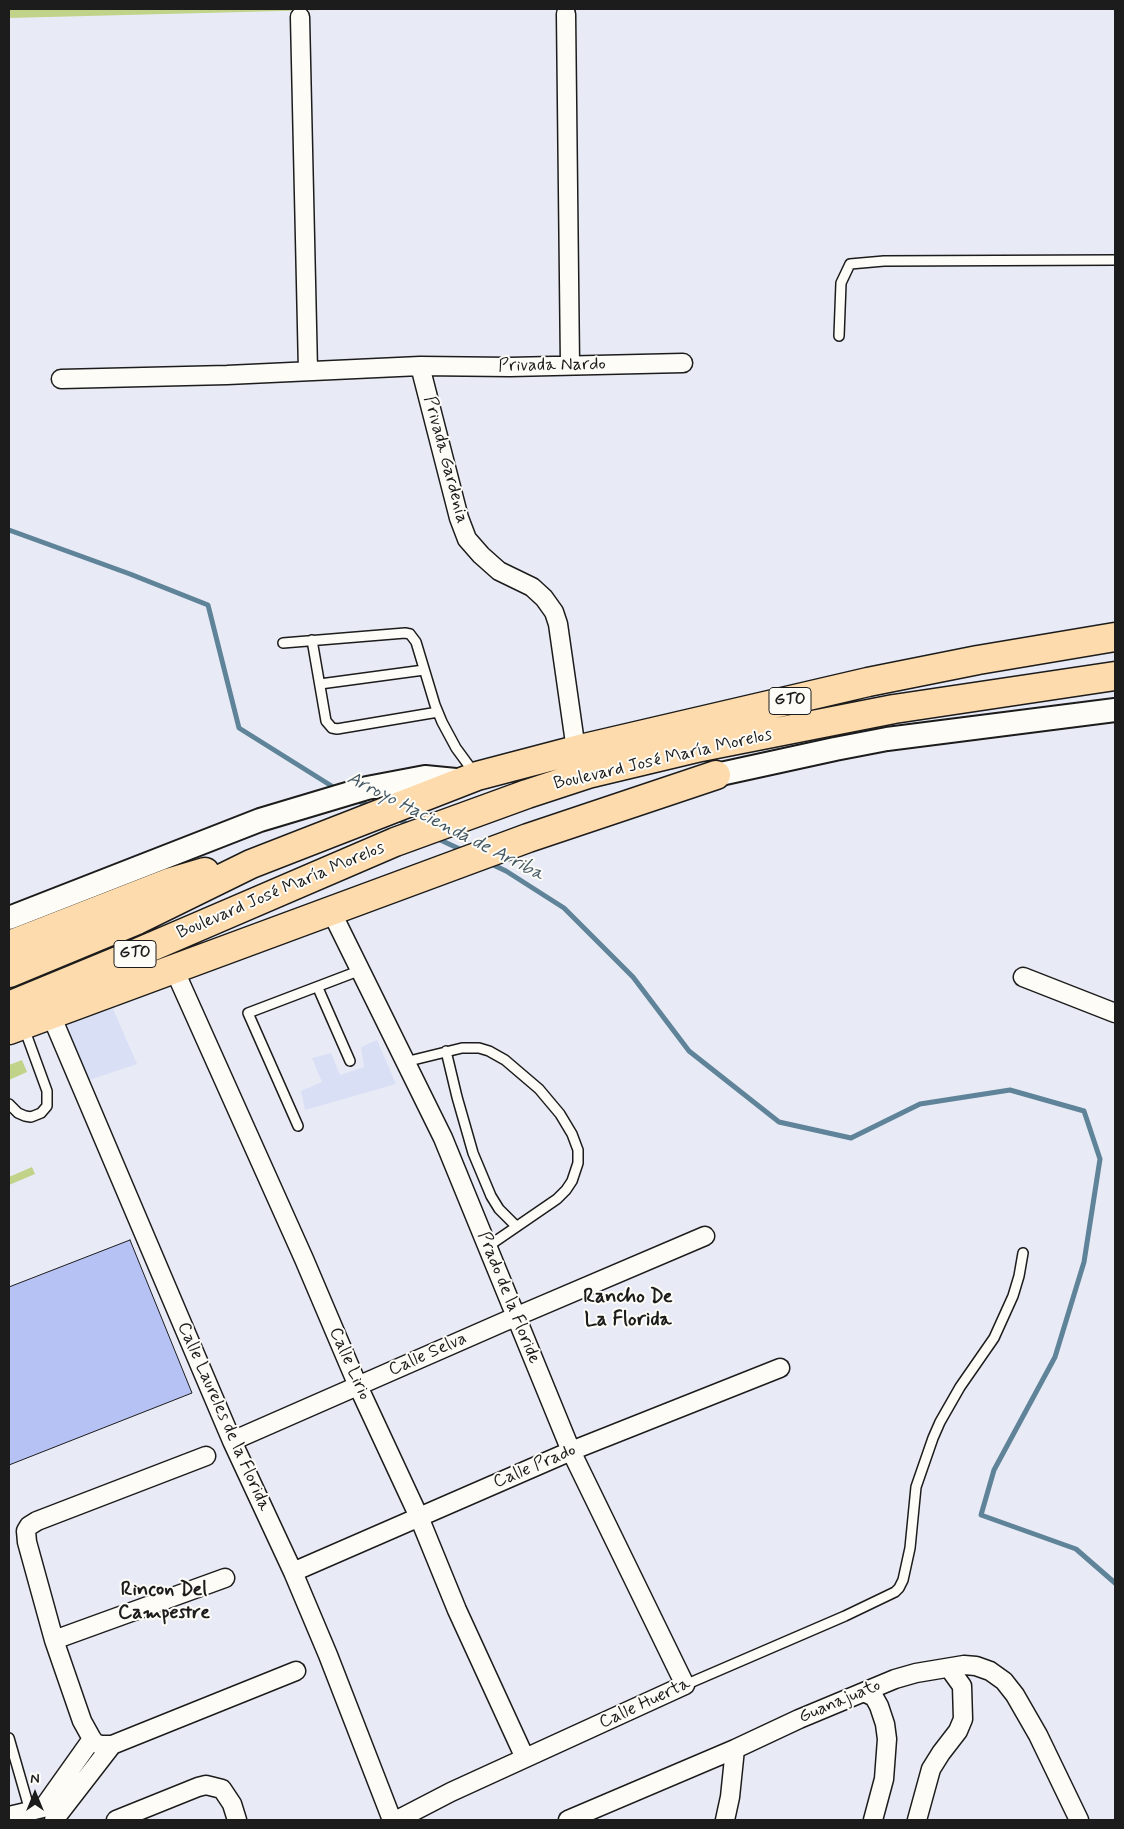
<!DOCTYPE html>
<html>
<head>
<meta charset="utf-8">
<style>
	body { margin:0 }
	#map { position:relative; width:1124px; height:1829px; overflow:hidden; background:#e8ebf6; font-family:Mynerve,sans-serif }
	canvas { display:block }
	.frame { position:absolute; inset:0; border:10px solid #1c1c1c; pointer-events:none }
	.north { position:absolute; left:10px; top:1769px; width:50px; height:50px; -webkit-text-stroke:4px #fdfcf7; paint-order:stroke; rotate:0deg; font-size:14px; font-weight:700; line-height:20px; text-align:center; color:#1c1c1c }
	.north::after { content:''; display:block; margin:auto; width:18px; height:22px; background:#1c1c1c; clip-path:polygon(50% 0,100% 100%,50% 72%,0 100%) }
</style>
</head>
<body>
<div id="map">
<canvas width="1124" height="1829"></canvas>
<div class="frame"></div>
<div class="north">N</div>
</div>
<script>
const c = document.querySelector('canvas').getContext('2d');
c.lineJoin = 'round';
function fill(path, color) { c.fillStyle = color; c.fill(path, 'evenodd'); }
const shape = rows => new Path2D(rows.map(r => 'M' + r).join(''));
function stroke(path, color, width, dash) { c.strokeStyle = color; c.lineWidth = width; c.lineCap = dash ? 'butt' : 'round'; c.setLineDash(dash || []); c.stroke(path); }
function label(font, color, halo, rows, align = 'center') {
  c.font = font + ' Mynerve,sans-serif'; c.lineWidth = 4; c.setLineDash([]); c.textBaseline = 'middle'; c.strokeStyle = halo; c.fillStyle = color; for (const [text, x, y, turn = 0] of rows) {
    c.save(); c.translate(x, y); c.rotate((+turn || 0) * Math.PI / 180); c.textAlign = isNaN(turn) ? turn : align; if (halo) c.strokeText(text, 0, 0); c.fillText(text, 0, 0); c.restore();
  }
}
fill(shape([
	[113,1009,137,1064,86,1081,63,1024],
	[377,1040,396,1084,305,1110,301,1091,322,1082,312,1058,331,1053,340,1075,364,1067,361,1047]
]), '#d9dff5');
fill(shape([
	[9,9,359,9,9,18],
	[22,1060,27,1072,9,1080,9,1065],
	[32,1167,35,1174,9,1185,9,1177]
]), '#c0d389');
stroke(shape([
	[9,530,130,574,208,605,239,728,338,790],
	[354,799,371,807],
	[395,818,412,826],
	[436,838,464,851],
	[487,862,506,871,564,908,633,977,689,1051,779,1122,851,1138,920,1104,1010,1090,1084,1111,1100,1159,1084,1262,1055,1357,994,1470,981,1515,1076,1549,1115,1583]
]), '#5f8398', 5);
const building = shape([
	[130,1240,192,1393,9,1465,9,1287,130,1240]
]);
fill(building, '#b6c2f3');
stroke(building, '#1c1c1c', 1);
const service = shape([
	[839,336,841,283,850,264,884,261,1115,260],
	[312,640,326,721,332,728,337,729,438,712],
	[283,643,405,633,410,634,416,642,435,705,442,722,456,748,475,774],
	[320,684,424,670],
	[318,988,350,1061],
	[446,1051,457,1097,473,1153,491,1196,499,1209,516,1226],
	[405,1062,462,1048,479,1048,489,1051,505,1060,539,1089,560,1114,572,1134,578,1150,578,1163,572,1181,566,1190,557,1199,487,1247],
	[9,1104,18,1113,25,1116,31,1117,41,1113,47,1106,47,1091,24,1028],
	[298,1126,248,1013,361,970],
	[685,1685,845,1616,895,1592,899,1588,903,1580,910,1548,916,1487,933,1438,940,1422,960,1387,994,1338,1013,1296,1019,1276,1023,1253],
	[9,1738,30,1811]
]);
const minor = shape([
	[566,14,570,365],
	[300,17,308,371],
	[420,366,459,518,467,539,481,555,499,571,532,587,544,598,554,612,558,624,576,750],
	[61,379,227,375,420,366,510,367,683,363],
	[331,911,443,1138,571,1451,685,1685,451,1792,397,1820],
	[174,969,304,1259,358,1386,419,1517,457,1610,525,1758],
	[1023,977,1115,1013],
	[51,1015,232,1441,293,1572,328,1655,392,1820],
	[232,1441,515,1317,705,1236],
	[206,1456,37,1521,29,1526,26,1531,27,1542,54,1640,82,1721,92,1739,95,1743,101,1745,112,1745,296,1671],
	[293,1572,571,1451,780,1368],
	[54,1640,225,1578],
	[864,1692,874,1697,879,1706,885,1724,887,1739,884,1779,873,1820],
	[43,1808,92,1739],
	[9,1816,43,1808],
	[54,1820,112,1745],
	[116,1820,198,1787,206,1785,222,1789,232,1804,237,1820],
	[568,1820,735,1749,799,1719,895,1679,916,1673,964,1665,976,1666,990,1671,1004,1681,1015,1695,1038,1735,1079,1820],
	[725,1820,730,1797,735,1749],
	[917,1820,931,1769,941,1753,958,1731,963,1719,962,1686,949,1668]
]);
const tertiary = shape([
	[716,775,835,749,887,739,1115,710],
	[9,918,260,820,367,788,425,777,466,781]
]);
const primary = shape([
	[9,945,168,883,205,872],
	[9,973,137,920,251,864,477,776,576,750,868,682,978,660,1115,637],
	[9,1006,130,956,395,842,527,794,588,774,701,747,894,709,1115,676],
	[9,1030,528,838,716,775]
]);
stroke(service, '#1c1c1c', 12);
stroke(minor, '#1c1c1c', 21);
stroke(tertiary, '#1c1c1c', 26);
stroke(primary, '#1c1c1c', 31);
stroke(service, '#fdfcf7', 9);
stroke(minor, '#fdfcf7', 18);
stroke(tertiary, '#fdfcf7', 22);
stroke(primary, '#fedbac', 28);
for (const [x, y, w] of [
	[790,701,42],
	[135,954,42]
]) { const box = new Path2D(); box.roundRect(x - w / 2, y - 13.5, w, 27, 4); c.fillStyle = '#fdfcf7'; c.fill(box); stroke(box, '#1c1c1c', 1); }
label('bold 16px', '#1c1c1c', null, [
	["GTO",790,701],
	["GTO",135,954]
]);
label('18px', '#1c1c1c', '#fdfcf7', [
	["Privada Nardo",552,366,-1],
	["Privada Gardenia",445,460,75],
	["Boulevard José María Morelos",663,760,-13],
	["Boulevard José María Morelos",281,891,-23],
	["Prado de la Floride",508,1298,68],
	["Calle Selva",428,1355,-24],
	["Calle Lirio",349,1364,66],
	["Calle Laureles de la Florida",223,1417,66],
	["Calle Prado",535,1467,-23],
	["Guanajuato",840,1702,-23],
	["Calle Huerta",645,1704,-25]
]);
label('italic 19px', '#435864', '#fdfcf7', [
	["Arroyo Hacienda de Arriba",445,827,27]
]);
label('bold 20px', '#1c1c1c', '#fdfcf7', [
	["Rancho De",628,1298],
	["La Florida",628,1321],
	["Rincon Del",164,1591],
	["Campestre",164,1614]
]);
</script>
</body>
</html>
